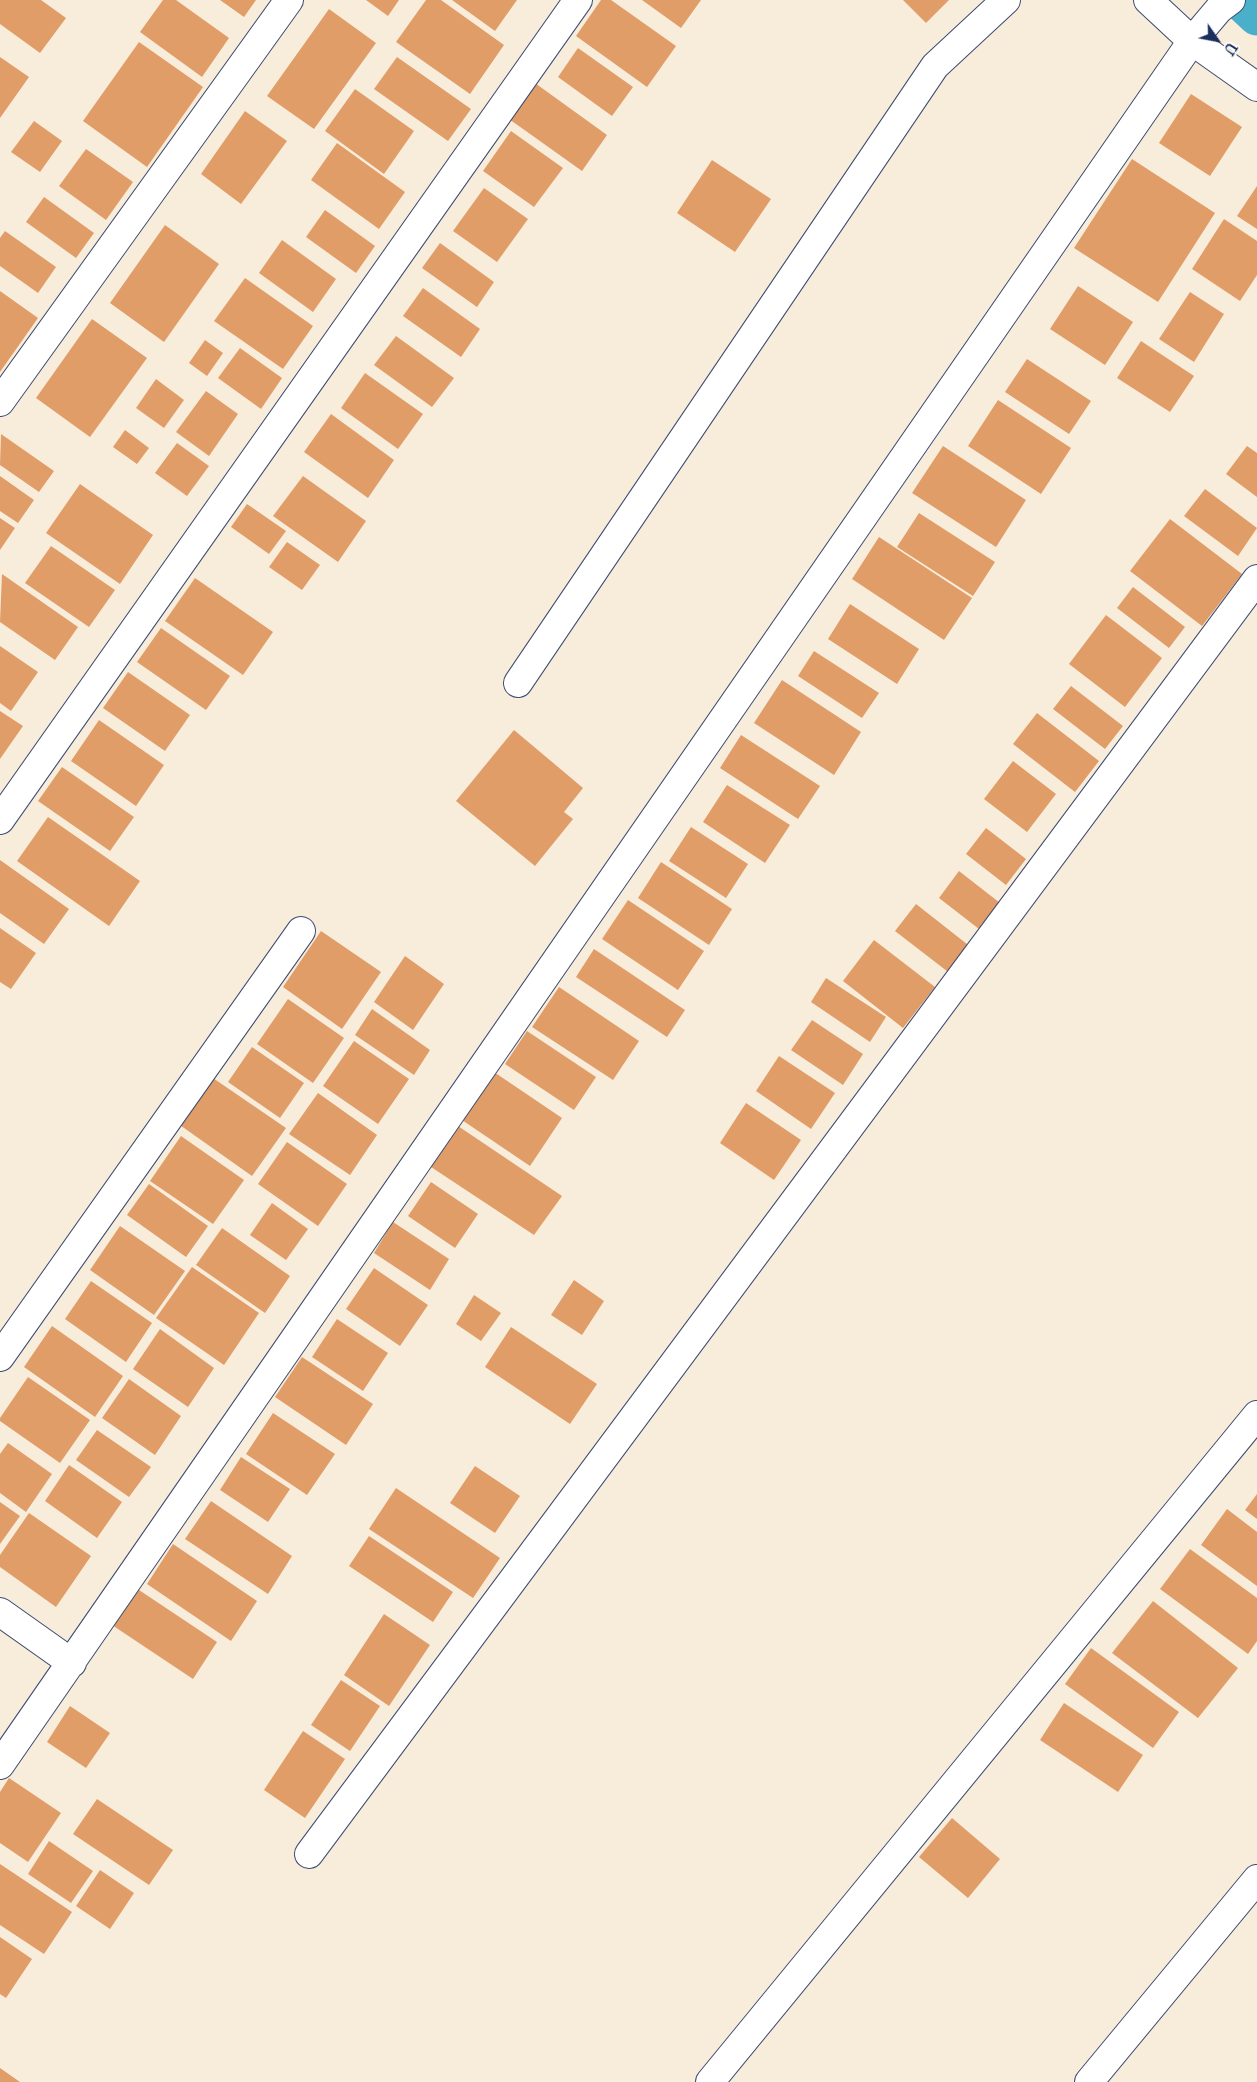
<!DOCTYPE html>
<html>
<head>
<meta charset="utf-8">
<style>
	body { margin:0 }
	#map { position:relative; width:1257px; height:2082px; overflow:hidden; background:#f8ecdb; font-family:"IM FELL Great Primer",serif }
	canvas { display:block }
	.north { position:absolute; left:1192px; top:15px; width:50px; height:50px; -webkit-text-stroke:4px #fdfcf7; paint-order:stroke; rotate:123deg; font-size:14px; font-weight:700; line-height:20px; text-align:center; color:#1b2f5e }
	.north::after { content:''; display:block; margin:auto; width:18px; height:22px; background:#1b2f5e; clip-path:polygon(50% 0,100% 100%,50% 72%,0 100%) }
</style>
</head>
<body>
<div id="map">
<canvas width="1257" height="2082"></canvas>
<div class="north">U</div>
</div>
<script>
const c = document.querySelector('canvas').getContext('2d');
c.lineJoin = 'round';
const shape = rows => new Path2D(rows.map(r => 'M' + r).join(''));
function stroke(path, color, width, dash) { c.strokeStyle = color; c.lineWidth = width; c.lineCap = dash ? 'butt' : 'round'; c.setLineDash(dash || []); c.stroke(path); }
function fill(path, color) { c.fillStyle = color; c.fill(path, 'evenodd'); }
stroke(shape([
	[1240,0,1257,16]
]), '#4ab0ca', 39);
fill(shape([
	[0,0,41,0,66,18,40,53,0,24],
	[163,0,176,0,229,38,202,77,140,32],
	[220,0,256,0,244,17],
	[366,0,399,0,388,16],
	[426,0,441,0,504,45,470,94,396,42],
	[452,0,517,0,495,31],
	[601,0,611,0,676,46,647,87,576,36],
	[642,0,701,0,681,28],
	[903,0,949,0,926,23],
	[329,9,376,43,314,129,267,96],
	[139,42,203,87,147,167,83,121],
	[578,48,633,87,612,116,558,77],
	[0,57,29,77,0,118],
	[397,57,471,109,448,141,374,89],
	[528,78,607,135,582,171,502,114],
	[355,89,414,131,384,174,325,131],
	[1191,94,1242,127,1210,176,1159,143],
	[245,111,287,141,241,204,201,174],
	[34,121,62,141,40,172,11,152],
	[511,131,563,168,534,207,483,171],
	[337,143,405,192,379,229,311,180],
	[86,149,133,182,106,220,59,186],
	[1132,159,1215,213,1158,302,1074,248],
	[712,160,771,199,735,252,677,213],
	[1257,186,1257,229,1237,216],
	[484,188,528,219,497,262,453,231],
	[44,197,94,233,76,258,26,222],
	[325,210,375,246,356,273,306,237],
	[1224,219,1257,241,1257,275,1240,301,1192,269],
	[165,225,219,264,164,342,110,303],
	[5,231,56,267,38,293,0,266,0,238],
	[282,240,336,279,313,312,259,273],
	[440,243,494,282,477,307,422,268],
	[245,278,313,326,283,369,214,321],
	[1078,286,1133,322,1105,365,1050,329],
	[423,288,480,329,461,357,403,316],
	[0,291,38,318,0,372],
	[1190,292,1224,314,1194,362,1159,339],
	[92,319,147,358,90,437,36,398],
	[396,336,454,378,432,407,374,365],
	[205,340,223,353,207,376,189,363],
	[1141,341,1194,376,1170,412,1117,378],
	[240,348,282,378,261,409,218,378],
	[1027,359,1091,401,1069,434,1005,392],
	[365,373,423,414,398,449,341,408],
	[156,379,184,400,164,428,136,408],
	[206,391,238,414,209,456,176,432],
	[998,400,1071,448,1041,494,968,446],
	[331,414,394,460,368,498,304,452],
	[125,430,149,448,137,464,113,447],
	[1,434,54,471,39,492,0,465],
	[177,443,209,466,187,496,155,473],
	[943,446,1026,500,996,547,912,493],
	[1247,446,1257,453,1257,497,1226,474],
	[0,476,34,500,18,523,0,511],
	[303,476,366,521,338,562,273,516],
	[80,484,153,535,120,584,46,533],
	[1205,489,1257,528,1238,556,1184,516],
	[247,504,286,531,269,554,231,527],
	[919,513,995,562,973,596,897,547],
	[0,518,15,528,0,550],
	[1170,519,1242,574,1202,626,1130,571],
	[879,537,972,598,944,640,852,579],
	[287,542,320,565,302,590,269,567],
	[51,546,115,590,89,627,25,583],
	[2,574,78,627,55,660,0,622],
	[195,578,273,632,243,675,165,621],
	[1133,587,1185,627,1169,648,1117,608],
	[850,604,919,649,897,684,828,639],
	[1106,615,1162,658,1125,707,1069,664],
	[161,628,230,676,206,710,137,662],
	[0,646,38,672,11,711,0,703],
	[814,651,879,693,862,718,798,676],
	[128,672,190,715,165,751,103,708],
	[782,680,861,732,834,775,754,723],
	[1071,686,1123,726,1105,749,1053,709],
	[0,711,23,726,0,759],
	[1037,713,1099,761,1075,792,1013,744],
	[99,720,164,765,136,806,71,761],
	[514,730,583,788,564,812,573,819,535,866,456,801],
	[741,735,820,786,798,819,720,768],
	[1013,761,1056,794,1027,832,984,799],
	[62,767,134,817,110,851,38,801],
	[727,785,790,825,765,863,703,822],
	[48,817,140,881,109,926,17,861],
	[691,827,748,864,726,898,669,861],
	[986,828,1026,859,1006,885,966,854],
	[0,860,69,909,44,944,0,913],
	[661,862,732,909,709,945,638,898],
	[959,871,1000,903,979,929,939,898],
	[628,900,704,951,678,990,602,939],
	[916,904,972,948,952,975,895,931],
	[0,928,36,953,11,989,0,982],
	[321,931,381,972,342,1029,283,987],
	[874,940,935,987,903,1028,843,981],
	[594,949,685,1010,667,1037,576,977],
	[405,956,444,984,413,1030,374,1002],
	[826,978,886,1017,870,1042,811,1002],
	[559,987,639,1041,613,1080,532,1027],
	[288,999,344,1038,313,1083,257,1044],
	[372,1009,430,1050,414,1075,355,1035],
	[812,1020,863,1054,843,1085,791,1050],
	[527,1031,596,1077,574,1110,505,1064],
	[354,1041,409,1079,378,1124,323,1086],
	[252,1047,304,1083,280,1118,228,1082],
	[779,1056,835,1093,811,1129,756,1091],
	[491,1070,562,1118,530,1166,459,1118],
	[210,1076,286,1128,252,1176,177,1123],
	[318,1093,377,1135,350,1175,289,1134],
	[746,1103,801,1140,774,1180,720,1143],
	[455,1124,562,1196,534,1235,428,1165],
	[181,1136,244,1180,213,1224,150,1181],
	[287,1142,347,1184,318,1226,258,1184],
	[431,1182,478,1214,455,1248,408,1216],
	[149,1184,208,1226,186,1257,127,1215],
	[272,1203,308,1229,286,1260,250,1235],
	[393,1222,449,1259,430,1290,374,1253],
	[120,1226,185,1271,154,1315,90,1270],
	[222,1228,290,1276,265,1313,196,1265],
	[192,1267,259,1313,224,1365,156,1318],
	[374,1268,428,1305,400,1346,346,1309],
	[574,1280,604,1301,582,1335,551,1315],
	[91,1281,152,1323,126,1362,65,1319],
	[474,1295,501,1313,481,1341,456,1324],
	[337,1319,388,1353,363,1391,312,1357],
	[52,1326,123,1376,95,1417,24,1367],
	[511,1327,597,1384,570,1424,485,1367],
	[160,1329,214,1368,188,1407,133,1369],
	[302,1357,373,1404,346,1445,275,1397],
	[28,1377,90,1420,60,1463,0,1421,0,1418],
	[129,1379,181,1416,155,1455,102,1418],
	[273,1413,335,1454,307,1495,246,1454],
	[97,1430,151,1467,129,1497,76,1460],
	[8,1443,52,1474,26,1512,0,1493,0,1454],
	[241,1457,290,1489,268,1522,220,1490],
	[69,1465,122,1502,97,1538,45,1501],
	[475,1466,520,1496,495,1533,450,1503],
	[396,1488,500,1558,473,1598,369,1529],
	[1257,1494,1257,1519,1245,1510],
	[211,1501,292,1556,268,1594,185,1539],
	[0,1502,20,1516,0,1544],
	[1227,1509,1257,1532,1257,1586,1201,1545],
	[29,1513,91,1556,56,1607,0,1567,0,1555],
	[369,1536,453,1592,433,1622,349,1566],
	[173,1544,257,1601,231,1641,147,1584],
	[1190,1549,1257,1598,1257,1641,1248,1654,1160,1589],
	[130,1584,217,1642,193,1679,106,1621],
	[1153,1601,1238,1668,1198,1718,1112,1653],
	[384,1614,430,1645,389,1706,344,1675],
	[1091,1648,1179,1712,1153,1748,1065,1684],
	[341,1680,380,1706,350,1751,311,1725],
	[1064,1703,1143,1755,1118,1792,1040,1740],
	[70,1706,110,1733,86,1768,47,1742],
	[303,1731,345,1759,305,1818,264,1790],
	[9,1778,61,1813,28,1862,0,1843,0,1792],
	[97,1799,173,1850,149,1885,73,1834],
	[952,1818,1000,1859,968,1898,919,1857],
	[49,1841,93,1871,71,1903,28,1874],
	[0,1864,72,1912,44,1954,0,1925],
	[100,1870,134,1893,110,1929,76,1906],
	[0,1937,32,1959,6,1998,0,1994],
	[0,2068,20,2082,0,2082]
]), '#e19d67');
const minor = shape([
	[1148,0,1192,41,1257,87],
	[0,402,289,0],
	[518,683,935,66,1006,0],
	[0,820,578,0],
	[0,1357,301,931],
	[0,1612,72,1663],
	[0,1765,1192,41,1219,9,1231,0],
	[309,1854,1257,579],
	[710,2082,1257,1415],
	[1089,2082,1257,1879]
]);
stroke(minor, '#3c4b71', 30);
stroke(minor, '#fff', 28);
</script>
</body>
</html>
